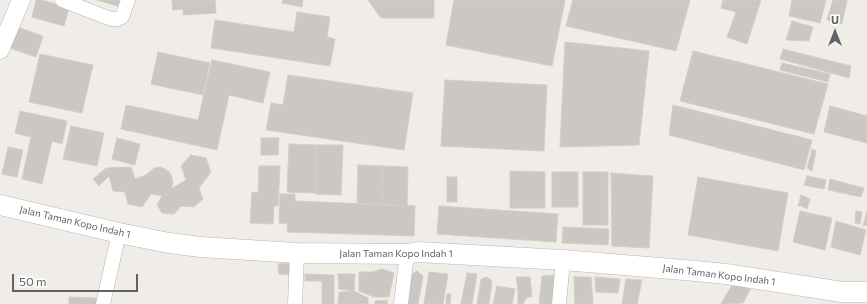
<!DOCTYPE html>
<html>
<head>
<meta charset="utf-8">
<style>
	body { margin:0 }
	#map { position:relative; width:867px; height:304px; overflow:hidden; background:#f0ece7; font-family:Commissioner,sans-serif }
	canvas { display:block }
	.north { position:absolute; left:815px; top:12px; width:40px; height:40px; -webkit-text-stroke:3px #fff; paint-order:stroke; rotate:0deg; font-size:11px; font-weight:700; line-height:16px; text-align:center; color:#5e6367 }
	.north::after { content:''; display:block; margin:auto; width:14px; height:18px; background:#5e6367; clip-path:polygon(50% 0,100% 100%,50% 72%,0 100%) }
	.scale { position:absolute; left:12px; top:274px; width:126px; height:18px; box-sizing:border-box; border:2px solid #5e6367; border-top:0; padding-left:5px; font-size:12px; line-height:14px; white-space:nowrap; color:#5e6367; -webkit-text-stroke:3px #fff; paint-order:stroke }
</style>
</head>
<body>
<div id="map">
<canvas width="867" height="304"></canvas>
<div class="north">U</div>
<div class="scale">50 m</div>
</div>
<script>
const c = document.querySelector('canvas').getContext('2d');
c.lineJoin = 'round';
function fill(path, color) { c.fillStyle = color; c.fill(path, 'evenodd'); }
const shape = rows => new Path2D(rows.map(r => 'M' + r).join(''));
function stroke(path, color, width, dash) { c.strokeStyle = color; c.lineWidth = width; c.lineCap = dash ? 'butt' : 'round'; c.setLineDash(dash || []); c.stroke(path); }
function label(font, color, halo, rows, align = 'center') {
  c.font = font + ' Commissioner,sans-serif'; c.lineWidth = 3; c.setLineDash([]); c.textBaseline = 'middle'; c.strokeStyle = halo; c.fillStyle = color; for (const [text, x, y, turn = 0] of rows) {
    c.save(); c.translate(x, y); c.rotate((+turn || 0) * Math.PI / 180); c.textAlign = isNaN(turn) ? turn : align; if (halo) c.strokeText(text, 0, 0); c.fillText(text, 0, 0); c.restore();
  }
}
const building = shape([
	[36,0,42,0,69,8,64,26,32,17,36,0],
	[97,0,120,0,118,6,97,0],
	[172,0,215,0,216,13,183,15,183,9,173,10,172,0],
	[283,0,303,0,302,7,282,3,283,0],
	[368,0,434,0,434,18,381,18,368,0],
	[454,0,565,0,552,66,446,45,454,0],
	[573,0,690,0,676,51,566,26,573,0],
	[723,0,761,0,747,44,727,37,736,12,721,8,723,0],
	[792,0,826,0,820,23,789,16,792,0],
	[833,0,847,0,842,24,827,20,833,0],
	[297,12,330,17,327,37,335,39,330,66,211,48,215,20,294,32,297,12],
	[792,21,813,27,809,41,786,40,792,21],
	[17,27,43,36,36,57,10,48,17,27],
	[565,42,649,51,639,145,560,147,565,42],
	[783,49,851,66,849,78,780,59,783,49],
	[693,51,828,84,814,134,680,101,693,51],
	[158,52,210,63,203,95,151,84,158,52],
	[40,54,93,65,82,113,29,102,40,54],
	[212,60,270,72,263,103,229,95,217,150,121,129,126,105,198,120,212,60],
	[782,63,830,74,828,82,780,70,782,63],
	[288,75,413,93,404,150,266,130,271,103,283,105,288,75],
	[445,80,547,85,544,151,441,146,445,80],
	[673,105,812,140,804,170,669,135,673,105],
	[830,106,867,116,867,143,824,132,830,106],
	[20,111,67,121,62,144,52,141,42,184,22,179,31,137,15,133,20,111],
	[71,126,104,133,97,166,63,159,71,126],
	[117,138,140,144,135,165,112,159,117,138],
	[261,138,279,138,278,155,261,155,261,138],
	[289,144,317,145,315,193,287,192,289,144],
	[317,145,343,145,341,195,315,194,317,145],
	[8,147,23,150,17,177,2,174,8,147],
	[812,149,816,151,812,171,807,168,812,149],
	[191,155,206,158,211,172,199,188,203,199,194,207,181,206,174,214,162,213,157,205,162,196,151,194,142,207,128,204,125,192,113,191,109,176,99,186,93,179,106,168,131,167,135,179,146,175,154,168,160,167,165,169,170,173,172,178,173,183,171,189,186,180,181,166,191,155],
	[358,165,383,166,382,205,357,204,358,165],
	[259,166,280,166,278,206,274,206,273,224,250,223,252,192,258,193,259,166],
	[383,166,408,167,407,206,382,205,383,166],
	[510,171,545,172,545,208,510,208,510,171],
	[552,172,578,172,578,207,552,207,552,172],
	[583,172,608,172,608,225,583,225,583,172],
	[611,173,653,176,649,248,612,246,611,173],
	[807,176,826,180,824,189,804,185,807,176],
	[447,177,457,177,457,202,447,202,447,177],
	[698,177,788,193,778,251,688,235,698,177],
	[830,179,864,188,861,197,828,190,830,179],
	[280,194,295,194,295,201,415,206,414,236,287,232,288,224,279,223,280,194],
	[801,195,810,199,807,209,802,206,798,206,801,195],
	[439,206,558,214,556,242,437,234,439,206],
	[800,211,832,218,825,250,793,242,800,211],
	[856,211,862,212,860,224,855,223,856,211],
	[867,212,867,226,863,225,867,212],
	[836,221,866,230,860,255,831,247,836,221],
	[563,227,609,229,608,245,562,243,563,227],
	[293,263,294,275,279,274,278,264,293,263],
	[382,269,394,273,389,297,374,297,359,291,359,272,373,272,382,269],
	[417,271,423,276,418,304,406,304,410,275,417,271],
	[429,272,448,274,443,304,424,304,429,272],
	[467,273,477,274,472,304,461,304,467,273],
	[305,274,334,275,334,304,322,304,322,281,305,281,305,274],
	[338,274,355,274,354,291,339,289,338,274],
	[554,275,553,304,539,304,542,276,554,275],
	[487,277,492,281,489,304,477,304,481,279,487,277],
	[516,277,530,277,532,297,527,297,523,304,518,304,518,290,516,277],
	[574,277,591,277,593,304,575,304,574,277],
	[595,277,620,279,618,293,596,292,595,277],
	[626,279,642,280,637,304,622,304,626,279],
	[743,284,750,290,743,303,721,304,732,285,743,284],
	[497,286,515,289,512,304,493,304,497,286],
	[354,291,368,298,368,304,338,304,339,292,354,291],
	[447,294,451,294,450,304,446,304,447,294],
	[69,297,97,298,96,304,69,304,69,297],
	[387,300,387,304,375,304,375,301,387,300]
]);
fill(building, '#cbc7c3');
stroke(building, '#d5cdc5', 1);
const minor = shape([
	[62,0,111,19,117,19,122,17,128,0],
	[103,304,119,233],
	[295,304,297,253],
	[401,304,407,254],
	[559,304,563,260]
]);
const tertiary = shape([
	[0,50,21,0]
]);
const secondary = shape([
	[0,205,119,233,169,243,201,247,297,253,407,254,417,252,563,260,696,271,726,274,842,292,867,292]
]);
stroke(minor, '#b2b5b9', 15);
stroke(tertiary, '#b2b5b9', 19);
stroke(secondary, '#b3b7bb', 21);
stroke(minor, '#fff', 14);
stroke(tertiary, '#fff', 18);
stroke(secondary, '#fff', 20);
label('10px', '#5e6367', '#fff', [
	["Jalan Taman Kopo Indah 1",75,222,13],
	["Jalan Taman Kopo Indah 1",396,254],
	["Jalan Taman Kopo Indah 1",719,275,7]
]);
</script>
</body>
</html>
